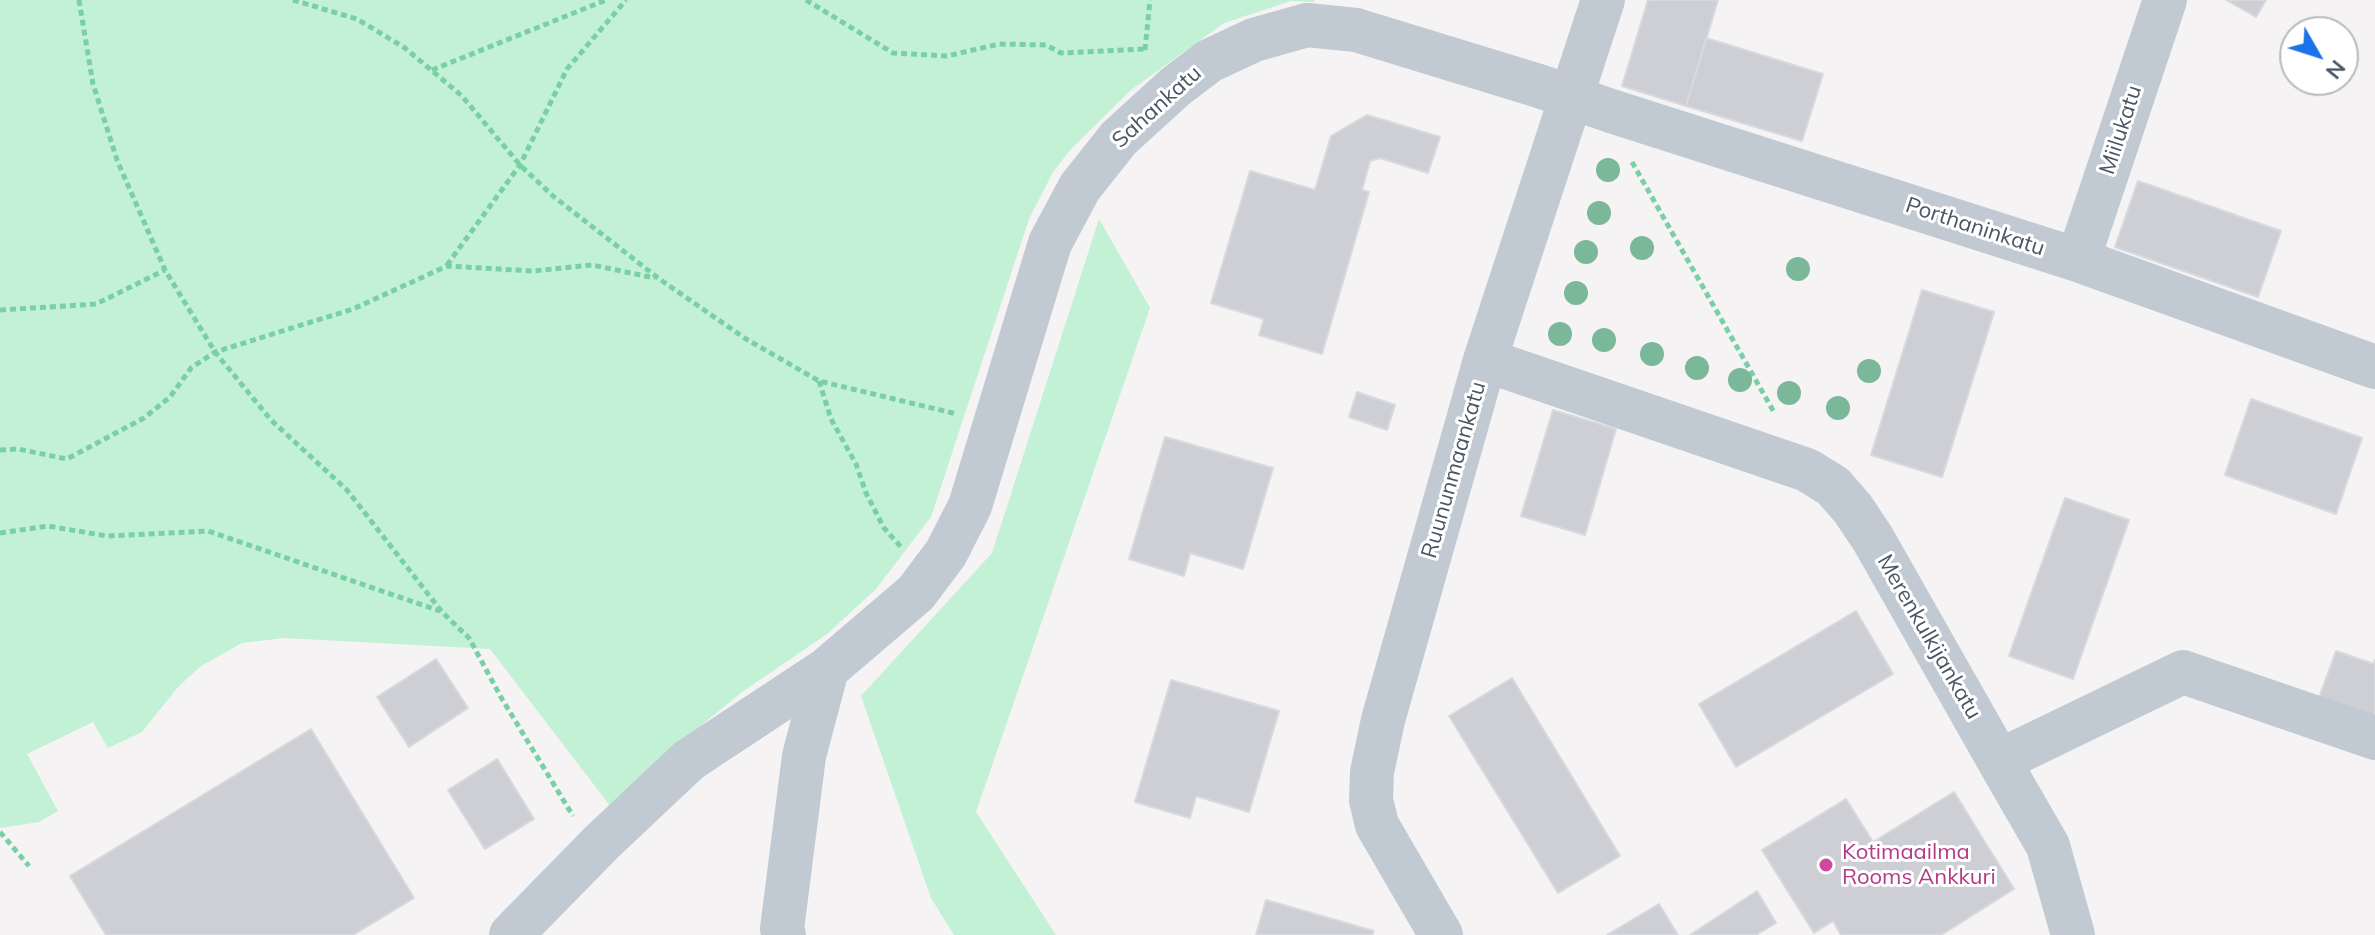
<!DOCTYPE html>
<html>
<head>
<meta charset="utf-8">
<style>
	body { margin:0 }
	#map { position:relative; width:2375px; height:935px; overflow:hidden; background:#f5f3f3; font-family:Mulish,sans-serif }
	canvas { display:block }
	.north { position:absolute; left:2279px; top:16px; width:80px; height:80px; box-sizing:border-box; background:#fff; border:2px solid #b7bbc0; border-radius:50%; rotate:129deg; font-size:22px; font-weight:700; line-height:32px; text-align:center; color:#4a5661 }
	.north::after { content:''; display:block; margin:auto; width:28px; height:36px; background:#1a73e8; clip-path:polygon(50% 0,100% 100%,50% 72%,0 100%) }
</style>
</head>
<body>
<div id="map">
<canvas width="2375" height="935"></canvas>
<div class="north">N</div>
</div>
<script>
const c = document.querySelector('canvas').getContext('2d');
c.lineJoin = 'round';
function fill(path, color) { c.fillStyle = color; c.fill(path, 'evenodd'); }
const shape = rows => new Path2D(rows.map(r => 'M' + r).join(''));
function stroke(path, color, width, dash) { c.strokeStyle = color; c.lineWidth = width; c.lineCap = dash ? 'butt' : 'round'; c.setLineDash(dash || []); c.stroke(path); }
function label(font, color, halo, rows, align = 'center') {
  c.font = font + ' Mulish,sans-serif'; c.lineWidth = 6; c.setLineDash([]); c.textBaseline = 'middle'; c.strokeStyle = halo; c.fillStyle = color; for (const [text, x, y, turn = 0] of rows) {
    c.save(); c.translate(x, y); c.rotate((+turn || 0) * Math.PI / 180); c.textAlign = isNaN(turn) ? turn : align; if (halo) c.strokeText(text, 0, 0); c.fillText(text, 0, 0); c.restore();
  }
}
fill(shape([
	[0,0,1314,0,1314,2,1291,1,1224,23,1131,90,1071,149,1053,172,1029,219,931,517,876,589,827,634,742,692,674,748,611,807,490,649,284,638,242,643,201,666,178,687,142,732,108,748,93,722,27,754,58,811,39,822,0,828],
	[1099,219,1150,308,976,812,1056,935,954,935,931,898,861,696,992,553]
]), '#c3f1d5');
const building = shape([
	[1648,0,1718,0,1686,106,1622,86,1648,0],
	[2226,0,2266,0,2256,17,2226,0],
	[1706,38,1823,74,1802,141,1686,106,1706,38],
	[1367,115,1440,137,1428,173,1380,158,1370,161,1362,190,1369,192,1322,354,1259,335,1264,319,1211,303,1250,171,1315,190,1331,136,1367,115],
	[2138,181,2281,231,2258,297,2115,247,2138,181],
	[1922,290,1994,312,1942,477,1871,455,1922,290],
	[1357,392,1395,405,1387,430,1349,417,1357,392],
	[2251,399,2362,438,2336,514,2225,475,2251,399],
	[1553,410,1616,429,1585,535,1521,516,1553,410],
	[1165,437,1273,468,1243,569,1190,553,1184,576,1129,559,1165,437],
	[2065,498,2129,520,2073,679,2009,656,2065,498],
	[1856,611,1893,674,1736,767,1699,704,1856,611],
	[2336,651,2374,664,2375,660,2375,727,2316,706,2336,651],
	[436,659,468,708,409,747,377,697,436,659],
	[1512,678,1620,856,1558,893,1449,716,1512,678],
	[1171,680,1279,711,1249,812,1196,796,1190,818,1135,802,1171,680],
	[311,729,414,898,353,935,106,935,70,876,311,729],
	[497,759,534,819,485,849,448,790,497,759],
	[1954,792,2014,889,1941,935,1841,935,1833,921,1814,933,1762,850,1846,799,1873,842,1954,792],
	[1757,891,1776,923,1756,935,1690,935,1757,891],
	[1266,900,1374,931,1372,935,1256,935,1266,900],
	[1659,904,1678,935,1607,935,1659,904]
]);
fill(building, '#cdcfd5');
stroke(building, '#d7d9de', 2);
stroke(shape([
	[79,0,93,84,117,160,165,270,215,352,271,420,347,490,442,612,469,638,502,699,573,816],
	[293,0,357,19,405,48,462,96,520,165,553,196,658,278,746,339,819,381,957,414],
	[806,0,893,53,947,56,999,44,1046,45,1061,53,1144,49],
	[1145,50,1150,0],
	[432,70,606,0],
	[1632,162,1775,414],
	[447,265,520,165,567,69,626,0],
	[0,310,96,304,165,270],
	[819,381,831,419,856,464,866,493,884,528,901,547],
	[0,450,18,449,67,459,144,418,170,397,191,368,215,352,353,309,447,266,533,271,592,265,655,278],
	[0,533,48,526,107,536,208,531,440,611],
	[0,832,29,866]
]), '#7ad0a6', 5, [6, 4]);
stroke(shape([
	[2078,260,2165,0],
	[1485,360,1807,470,1833,486,1853,509,1873,539,1999,761,2183,672,2375,738],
	[1999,761,2048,846,2073,935],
	[511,935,601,843,689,760,827,669,916,593,946,553,970,506,1050,243,1080,187,1119,138,1175,87,1209,61,1254,40,1307,25,1356,30,1539,86,1611,111,2078,260,2375,367],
	[784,935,782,929,804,756,827,669],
	[1441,935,1377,825,1371,800,1372,772,1383,720,1485,360,1603,0]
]), '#c1cad2', 44);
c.fillStyle = '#7bb799';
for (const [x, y] of [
	[1608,170],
	[1599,213],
	[1642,248],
	[1586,252],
	[1798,269],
	[1576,293],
	[1560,334],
	[1604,340],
	[1652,354],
	[1697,368],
	[1869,371],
	[1740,380],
	[1789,393],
	[1838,408]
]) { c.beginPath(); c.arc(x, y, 12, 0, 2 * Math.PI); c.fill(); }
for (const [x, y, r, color] of [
	[1826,865,8,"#d1479c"]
]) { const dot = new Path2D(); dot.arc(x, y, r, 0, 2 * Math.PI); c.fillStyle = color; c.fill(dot); stroke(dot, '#fff', 3); }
label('22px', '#4a5661', '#fff', [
	["Sahankatu",1157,107,-42],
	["Miilukatu",2121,130,-72],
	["Porthaninkatu",1975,227,18],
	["Ruununmaankatu",1454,470,-74],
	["Merenkulkijankatu",1929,637,60]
]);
label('22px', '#b23c85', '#fff', [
	["Kotimaailma",1842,852],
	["Rooms Ankkuri",1842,877]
], 'left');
</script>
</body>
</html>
